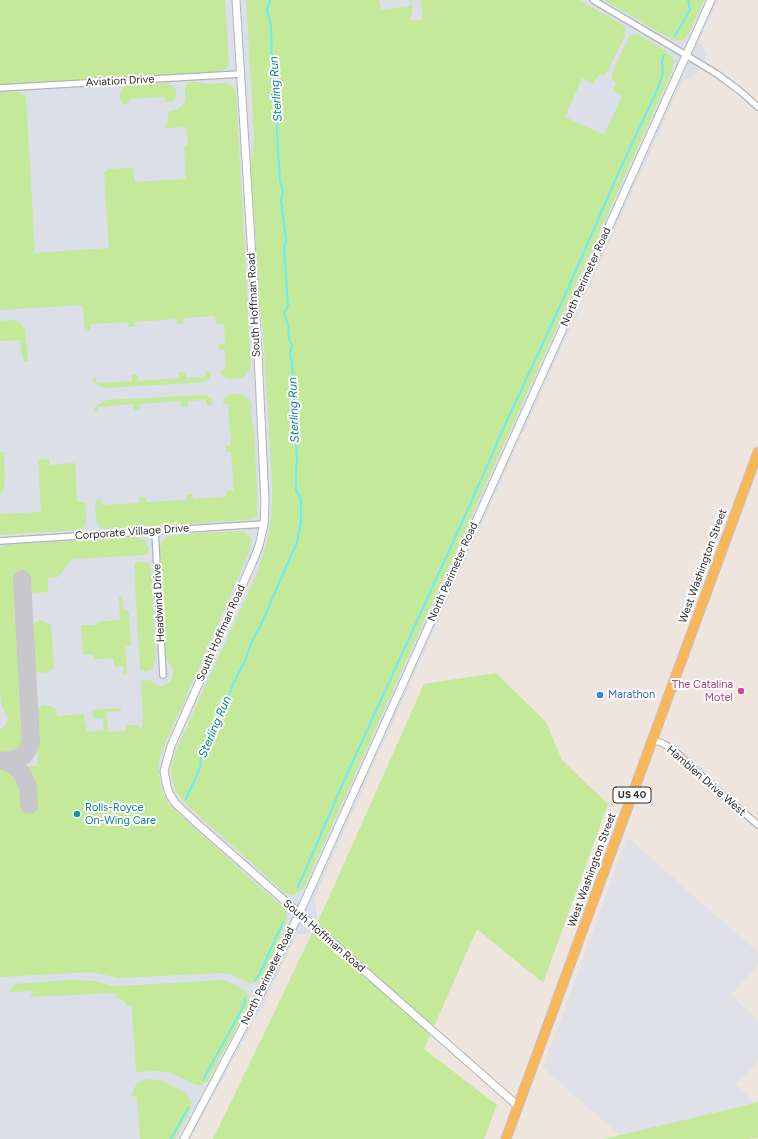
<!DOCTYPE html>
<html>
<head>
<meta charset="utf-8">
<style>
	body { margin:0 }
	canvas { display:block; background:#efe5df }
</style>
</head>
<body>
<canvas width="758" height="1139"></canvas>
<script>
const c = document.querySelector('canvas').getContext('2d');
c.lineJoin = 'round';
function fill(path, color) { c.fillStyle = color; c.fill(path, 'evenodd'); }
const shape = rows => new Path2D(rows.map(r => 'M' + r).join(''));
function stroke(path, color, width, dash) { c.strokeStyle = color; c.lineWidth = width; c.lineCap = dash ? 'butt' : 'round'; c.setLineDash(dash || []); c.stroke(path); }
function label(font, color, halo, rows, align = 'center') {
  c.font = font + ' Figtree,sans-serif'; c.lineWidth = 4; c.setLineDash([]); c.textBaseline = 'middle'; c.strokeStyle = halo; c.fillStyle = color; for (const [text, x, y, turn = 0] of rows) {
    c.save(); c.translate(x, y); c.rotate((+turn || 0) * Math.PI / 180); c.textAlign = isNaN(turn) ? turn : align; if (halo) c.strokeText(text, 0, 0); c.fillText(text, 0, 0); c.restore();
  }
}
fill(shape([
	[626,840,631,840,700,902,758,952,758,965,731,995,758,1020,758,1061,736,1085,755,1103,620,1135,543,1068]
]), '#e0e0e8');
fill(shape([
	[0,0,718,0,699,41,707,54,697,74,682,82,460,572,314,899,318,918,310,934,297,934,267,998,190,1139,0,1139]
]), '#dadfe8');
fill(shape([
	[0,0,225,0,229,64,227,68,224,70,207,73,0,85],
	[246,0,379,0,381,10,411,6,410,0,412,0,413,9,411,11,413,13,410,17,411,21,423,19,421,0,579,0,623,25,625,28,625,36,607,72,604,75,598,75,593,84,582,78,565,117,604,135,622,96,613,90,616,83,612,79,612,74,628,39,632,35,638,34,670,54,674,61,672,71,305,885,299,892,292,895,285,893,186,804,176,792,173,783,171,770,175,753,258,571,267,541,271,520,272,499,272,481,263,331,260,307,251,165,254,135],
	[604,0,704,0,687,36,684,39,679,41,673,40],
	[189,82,199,82,206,84,226,83,233,87,236,93,251,367,246,375,241,378,228,379,224,377,221,373,221,370,226,369,225,350,220,350,219,344,225,343,224,324,216,324,215,316,183,318,183,324,177,324,176,319,135,322,135,327,129,327,128,322,91,324,90,330,88,330,84,327,83,305,0,310,0,93,19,92,25,96,26,99,35,253,109,248,104,173,108,169,133,168,135,182,186,179,184,147,188,144,186,127,164,128,167,124,169,111,176,110,183,105,185,100,185,87],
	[167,83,173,86,176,90,176,98,172,102,167,102,165,100,164,97,130,99,129,103,125,105,122,104,120,99,120,92,123,87,126,86],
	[13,320,19,322,25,329,28,361,23,361,23,357,22,357,20,340,0,341,0,321],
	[205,371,210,371,211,376,209,379,204,382,107,388,100,387,92,381,93,378,96,377,96,383,132,381,132,375,138,375,138,381,179,378,179,372,186,372,186,378,205,377],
	[231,394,240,394,244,396,249,400,252,405,252,408,250,408,254,432,257,489,257,515,255,517,252,518,244,520,107,529,101,528,98,525,96,519,95,503,97,500,101,499,101,505,139,503,139,497,145,497,146,502,187,500,187,494,193,494,193,499,226,497,226,491,234,490,231,452,226,452,226,446,231,445,228,404,223,404,224,398],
	[205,395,212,399,213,403,211,405,207,406,206,400,188,401,188,407,181,407,181,401,140,404,140,409,134,410,133,404,98,407,98,412,95,412,94,410,99,404,107,400],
	[0,452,4,452,5,480,4,488,0,495],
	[49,459,49,465,75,463,77,502,85,502,86,521,85,526,79,530,0,535,0,514,41,512,38,460],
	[238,531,243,531,247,534,252,540,248,554,206,652,163,748,159,762,159,775,162,791,170,806,253,881,284,908,286,911,287,922,262,978,259,981,250,983,230,974,222,973,119,978,91,972,0,977,0,768,38,766,35,710,44,705,50,706,56,709,57,716,84,714,85,726,86,726,87,732,104,730,103,718,93,719,93,710,121,708,121,711,106,712,108,732,126,731,126,725,138,725,139,728,142,727,142,724,143,724,141,681,150,680,157,686,164,686,170,682,172,679,173,674,173,670,166,658,160,550,161,543,166,537,173,535],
	[135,537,142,539,146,542,149,549,147,553,143,555,74,559,69,562,58,577,48,578,48,592,28,593,27,578,16,578,25,721,24,740,22,745,17,749,10,752,0,752,0,730,5,726,8,719,6,714,1,704,0,691,0,546,5,545],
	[137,562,148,562,151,568,156,657,154,665,151,670,148,671,141,671,140,669,134,566,135,563],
	[119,597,122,597,123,610,128,611,129,614,131,645,130,646,125,647,127,673,125,674,123,673,123,666,114,667,114,658,94,659,94,656,92,655,83,655,81,625,97,625,97,622,120,620],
	[39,620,43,621,51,625,54,668,47,672,42,673,37,672,32,669,29,627],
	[496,673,546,722,562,760,608,804,543,983,477,929,424,1049,497,1105,484,1139,213,1139,272,1017,326,904,424,684],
	[70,980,96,981,109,985,120,986,223,980,234,984,245,991,249,997,250,1002,207,1082,201,1085,196,1085,169,1072,156,1071,136,1072,132,1007,127,1006,123,1000,116,997,115,993,30,997,34,991,9,992,15,984],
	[150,1079,162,1081,186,1093,191,1101,191,1109,175,1139,140,1139,137,1097,132,1096,133,1091,137,1083,145,1080],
	[758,1101,758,1138,746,1139,604,1139,755,1103]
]), '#c3e999');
stroke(shape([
	[675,36,690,10,688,0],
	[186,799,200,768,201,757,207,742,212,736,220,716,223,712,234,682,245,661,252,641,260,627,297,542,301,521,301,499,296,490,296,468,297,463,292,362,290,355,292,345,289,339,288,323,286,320,284,313,288,306,284,248,286,241,281,200,283,191,280,181,278,151,274,69,272,61,271,25,267,10,270,0],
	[298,887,344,781,464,518,496,446,498,440,562,302,622,165,659,86,663,73,662,62,664,55],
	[255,980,260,973,283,922],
	[203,1080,244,1005,245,998],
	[171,1139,188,1108]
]), '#6cecf7', 2);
stroke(shape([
	[0,761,13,760,24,755,27,751,31,742,22,579],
	[1,761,7,762,16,767,23,775,28,788,29,805]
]), '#c8c7cc', 18);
const minor = shape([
	[593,0,686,55,717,74,740,91,758,107],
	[0,88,240,74],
	[155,531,163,675],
	[0,541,264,524],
	[652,740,662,743,674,750,707,781,758,825]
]);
const tertiary = shape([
	[236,0,258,354,265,502,264,524,259,546,253,561,171,746,164,771,167,787,170,795,176,804,201,827,518,1106],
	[184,1139,260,995,299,914,711,0]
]);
const primary = shape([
	[506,1139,758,452]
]);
stroke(minor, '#afb5bd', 8);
stroke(tertiary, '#afb5bd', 9);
stroke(primary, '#c4c4c4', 11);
stroke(minor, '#fff', 5.5);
stroke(tertiary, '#fff', 7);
stroke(primary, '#fab759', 9);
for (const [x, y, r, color] of [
	[741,691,4,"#d1479c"],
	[600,695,4,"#3f7fe0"],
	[77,814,4,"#0f9aa8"]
]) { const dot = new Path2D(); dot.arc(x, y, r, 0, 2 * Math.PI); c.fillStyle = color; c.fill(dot); stroke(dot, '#fff', 1.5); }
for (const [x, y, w] of [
	[632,795,38]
]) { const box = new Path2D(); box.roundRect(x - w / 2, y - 8, w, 16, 3); c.fillStyle = '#fff'; c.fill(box); stroke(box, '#2d2d2d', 1); }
label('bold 10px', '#2d2d2d', null, [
	["US 40",632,795]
]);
label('11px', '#2d2d2d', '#fff', [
	["Aviation Drive",120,81,-3],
	["North Perimeter Road",586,277,-66],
	["South Hoffman Road",254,305,-93],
	["Corporate Village Drive",132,532,-4],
	["West Washington Street",703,566,-70],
	["North Perimeter Road",453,572,-66],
	["Headwind Drive",159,603,-93],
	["South Hoffman Road",221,633,-66],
	["Hamblen Drive West",706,781,41],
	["West Washington Street",592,870,-70],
	["South Hoffman Road",324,936,41],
	["North Perimeter Road",268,976,-64]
]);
label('11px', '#b23c85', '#fff', [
	["The Catalina",733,685],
	["Motel",733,698]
], 'right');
label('11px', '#366cbe', '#fff', [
	["Marathon",608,695]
], 'left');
label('11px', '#0d838f', '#fff', [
	["Rolls-Royce",85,808],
	["On-Wing Care",85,821]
], 'left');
label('italic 12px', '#067d93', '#fff', [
	["Sterling Run",276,89,-94],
	["Sterling Run",294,410,-92],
	["Sterling Run",215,727,-67]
]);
</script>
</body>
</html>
